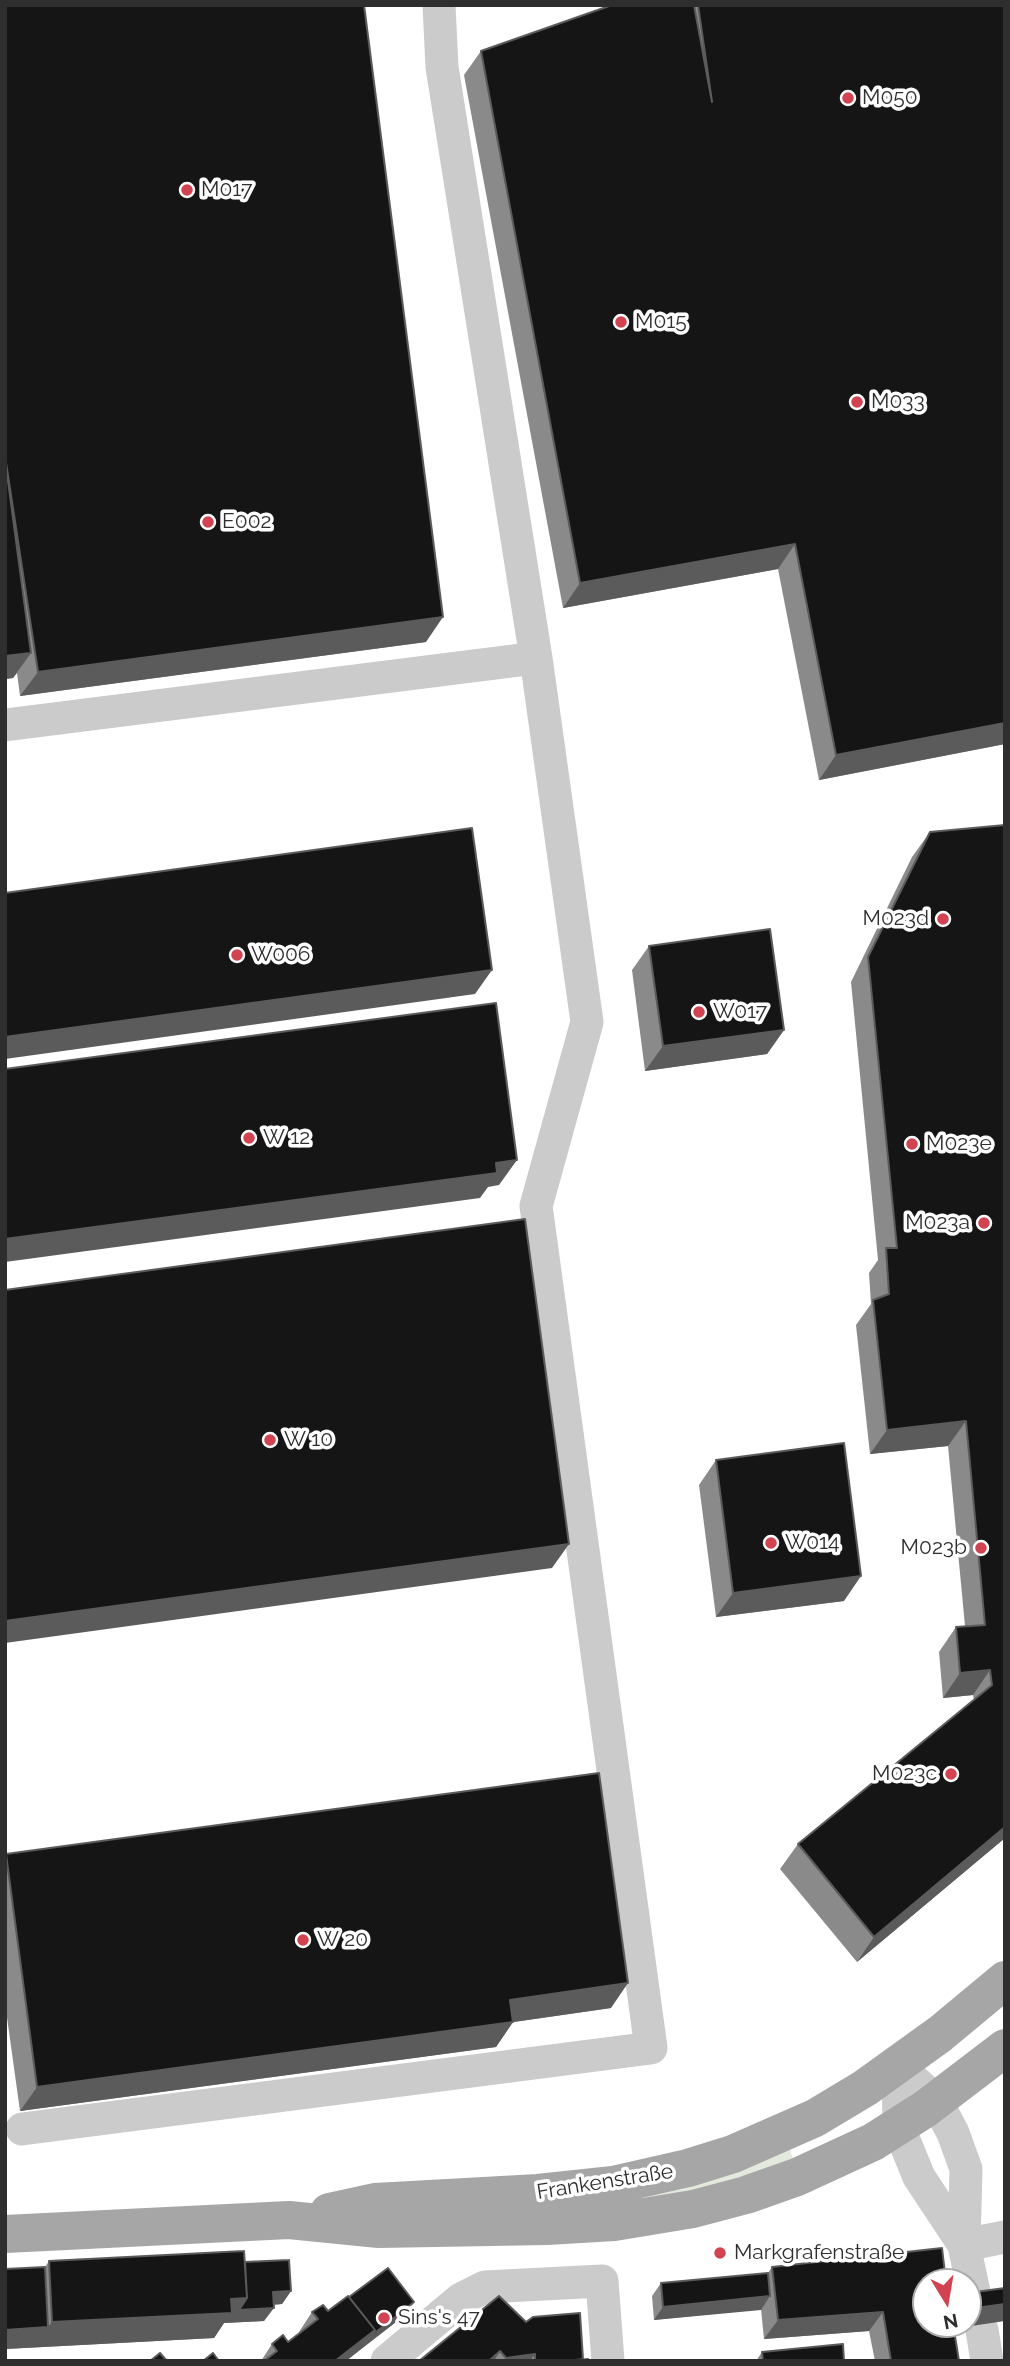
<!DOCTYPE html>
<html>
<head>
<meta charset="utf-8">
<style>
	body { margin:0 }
	#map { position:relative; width:1010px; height:2366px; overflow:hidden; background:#fff; font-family:Raleway,sans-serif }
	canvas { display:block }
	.frame { position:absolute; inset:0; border:7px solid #2e2e2e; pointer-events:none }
	.north { position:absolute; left:912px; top:2268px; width:70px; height:70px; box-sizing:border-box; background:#fff; border:2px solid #ababab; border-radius:50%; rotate:169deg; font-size:19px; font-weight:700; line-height:28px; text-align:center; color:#2e2e2e }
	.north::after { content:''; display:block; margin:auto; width:24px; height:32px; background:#d24351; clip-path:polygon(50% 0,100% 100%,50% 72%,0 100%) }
</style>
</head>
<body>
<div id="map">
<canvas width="1010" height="2366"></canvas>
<div class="frame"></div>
<div class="north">N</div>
</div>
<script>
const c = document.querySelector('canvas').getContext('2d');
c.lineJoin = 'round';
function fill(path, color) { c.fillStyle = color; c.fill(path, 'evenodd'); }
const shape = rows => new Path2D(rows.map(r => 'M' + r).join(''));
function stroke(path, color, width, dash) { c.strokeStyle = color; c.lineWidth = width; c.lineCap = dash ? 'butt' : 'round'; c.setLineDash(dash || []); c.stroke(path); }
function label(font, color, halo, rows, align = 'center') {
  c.font = font + ' Raleway,sans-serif'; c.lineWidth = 7; c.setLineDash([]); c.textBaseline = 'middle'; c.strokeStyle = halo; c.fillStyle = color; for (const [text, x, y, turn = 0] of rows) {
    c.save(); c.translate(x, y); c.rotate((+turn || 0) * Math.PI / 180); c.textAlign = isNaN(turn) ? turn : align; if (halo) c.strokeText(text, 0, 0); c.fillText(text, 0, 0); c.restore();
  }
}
fill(shape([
	[789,2147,794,2162,694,2191,613,2206]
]), '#e4e9dd');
stroke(shape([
	[5,725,536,658,442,67,439,5],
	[898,2066,936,2101,953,2133,966,2169,964,2245,975,2297],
	[898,2066,899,2128,919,2177,964,2245],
	[22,2129,651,2048,536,1206,587,1022,536,658],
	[964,2245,1005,2237],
	[982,2330,987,2361],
	[387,2361,461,2299,485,2287,602,2281,608,2361]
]), '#cbcbcb', 33);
stroke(shape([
	[329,2212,375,2202,538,2193,613,2185,688,2168,733,2154,815,2118,865,2088,940,2034,1005,1980],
	[5,2234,289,2220,379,2229,547,2226,614,2222,693,2209,746,2195,797,2177,873,2142,925,2109,1005,2048]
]), '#a6a6a6', 38);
fill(shape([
	[5,5,426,642,20,696,17,673,13,678,5,679],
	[612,5,1005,5,1005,744,819,780,778,569,563,608,464,75,481,51],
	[930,832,1005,1838,857,1962,780,1869,798,1844,974,1700,973,1695,943,1698,939,1652,956,1627,965,1626,948,1446,870,1454,856,1325,871,1304,869,1273,878,1260,851,982,912,857],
	[649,946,784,1030,767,1054,645,1071,632,970],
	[716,1460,844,1601,716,1617,699,1485],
	[5,1854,611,2008,513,2022,496,2047,20,2111,5,2003],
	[49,2261,245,2262,291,2291,282,2304,274,2305,264,2321,224,2323,214,2338,5,2349,5,2269,45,2267],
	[772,2267,926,2324,953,2329,959,2361,875,2361,869,2331,764,2339,761,2309,654,2320,652,2296,661,2283,768,2273],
	[349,2297,414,2302,405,2315,346,2361,261,2361,272,2344,288,2342,300,2333,299,2332,312,2312,328,2311],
	[526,2322,583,2359,588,2361,419,2361],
	[762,2352,844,2361,756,2361]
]), '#8a8a8a');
fill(shape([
	[795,544,778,569,563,608,580,583],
	[443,617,426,642,20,696,38,672],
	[31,653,13,678,5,679,5,656],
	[1005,723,1005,744,819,780,836,755],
	[492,970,475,994,5,1059,5,1037],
	[784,1030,767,1054,645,1071,663,1046],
	[517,1160,499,1185,488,1187,480,1198,5,1262,5,1239],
	[966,1421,948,1446,870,1454,887,1430],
	[569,1544,552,1568,5,1643,5,1621],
	[861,1576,844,1601,716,1617,733,1593],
	[990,1670,973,1695,943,1698,960,1673],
	[1005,1827,1005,1838,857,1962,874,1937],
	[628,1983,611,2008,493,2025,510,2000],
	[513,2022,496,2047,20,2111,37,2087],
	[291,2291,282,2304,264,2305,273,2292],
	[770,2296,761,2310,654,2320,663,2307],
	[247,2298,274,2308,264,2321,224,2323,214,2338,5,2349,5,2330,48,2327,52,2322,231,2299],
	[414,2302,405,2315,361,2349,371,2336],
	[1005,2304,1005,2321,937,2331,942,2324,968,2324,968,2309],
	[883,2312,869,2331,764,2339,778,2320],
	[375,2330,361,2349,346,2361,335,2361],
	[500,2351,494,2361,489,2361],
	[535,2354,530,2361,504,2361,506,2358]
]), '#5b5b5b');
const building = shape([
	[5,5,364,5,443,617,38,672,5,456,5,5],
	[612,5,694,5,712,102,698,5,1005,5,1005,723,836,755,795,544,580,583,481,51,612,5],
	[5,458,31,653,5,656,5,458],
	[1005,825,1005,1827,874,1937,798,1844,992,1685,990,1670,960,1673,956,1627,985,1625,966,1421,887,1430,873,1300,889,1294,886,1248,897,1248,868,957,930,832,1005,825],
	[472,828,492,970,5,1037,5,893,472,828],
	[770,929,784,1030,663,1046,649,946,770,929],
	[496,1003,517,1160,496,1163,497,1173,5,1239,5,1069,496,1003],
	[525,1219,569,1544,5,1621,5,1290,525,1219],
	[844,1443,861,1576,733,1593,716,1460,844,1443],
	[599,1773,628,1983,510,2000,513,2022,37,2087,6,1854,599,1773],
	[942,2248,946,2282,926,2282,926,2324,953,2324,959,2361,891,2361,883,2312,778,2320,772,2267,942,2248],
	[244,2251,247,2298,231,2299,232,2313,52,2322,49,2261,244,2251],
	[289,2260,291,2291,273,2292,274,2308,239,2310,247,2298,245,2262,289,2260],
	[45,2267,48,2327,5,2330,5,2269,45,2267],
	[388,2268,414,2302,371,2336,375,2330,349,2297,388,2268],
	[768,2273,770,2296,663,2307,661,2283,768,2273],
	[1005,2288,1005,2304,968,2309,968,2293,1005,2288],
	[348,2296,375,2330,335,2361,264,2361,277,2351,272,2344,283,2335,288,2342,318,2319,312,2312,323,2305,328,2311,348,2296],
	[499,2296,526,2322,533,2317,580,2313,583,2359,569,2361,535,2361,535,2354,506,2358,500,2351,489,2361,419,2361,499,2296],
	[843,2344,844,2361,763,2361,762,2352,843,2344],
	[160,2353,167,2361,150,2361,160,2353],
	[213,2353,219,2361,203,2361,213,2353],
	[588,2359,588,2361,569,2361,588,2359]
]);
fill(building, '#151515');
stroke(building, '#5b5b5b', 2);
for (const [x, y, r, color] of [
	[848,98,7,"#d24351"],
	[187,190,7,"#d24351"],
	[621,322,7,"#d24351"],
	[857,402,7,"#d24351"],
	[208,522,7,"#d24351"],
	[943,919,7,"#d24351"],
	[237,955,7,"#d24351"],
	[699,1012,7,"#d24351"],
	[249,1138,7,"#d24351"],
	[912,1144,7,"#d24351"],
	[984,1223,7,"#d24351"],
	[270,1440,7,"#d24351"],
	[771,1543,7,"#d24351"],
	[981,1548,7,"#d24351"],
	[951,1774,7,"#d24351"],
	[303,1940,7,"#d24351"],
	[720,2253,7,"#d24351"],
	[384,2318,7,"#d24351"]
]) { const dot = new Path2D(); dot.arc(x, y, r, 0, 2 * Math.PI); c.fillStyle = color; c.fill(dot); stroke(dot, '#fff', 2.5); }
label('21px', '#2e2e2e', '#fff', [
	["M050",862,98],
	["M017",201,190],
	["M015",635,322],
	["M033",871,402],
	["E002",222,522],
	["M023d",929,919,"right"],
	["W006",251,955],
	["W017",713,1012],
	["W 12",263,1138],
	["M023e",926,1144],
	["M023a",970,1223,"right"],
	["W 10",284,1440],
	["W014",785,1543],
	["M023b",967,1548,"right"],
	["M023c",937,1774,"right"],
	["W 20",317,1940],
	["Markgrafenstraße",734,2253],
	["Sins's 47",398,2318]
], 'left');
label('21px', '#2e2e2e', '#fff', [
	["Frankenstraße",605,2182,-9]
]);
</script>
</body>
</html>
